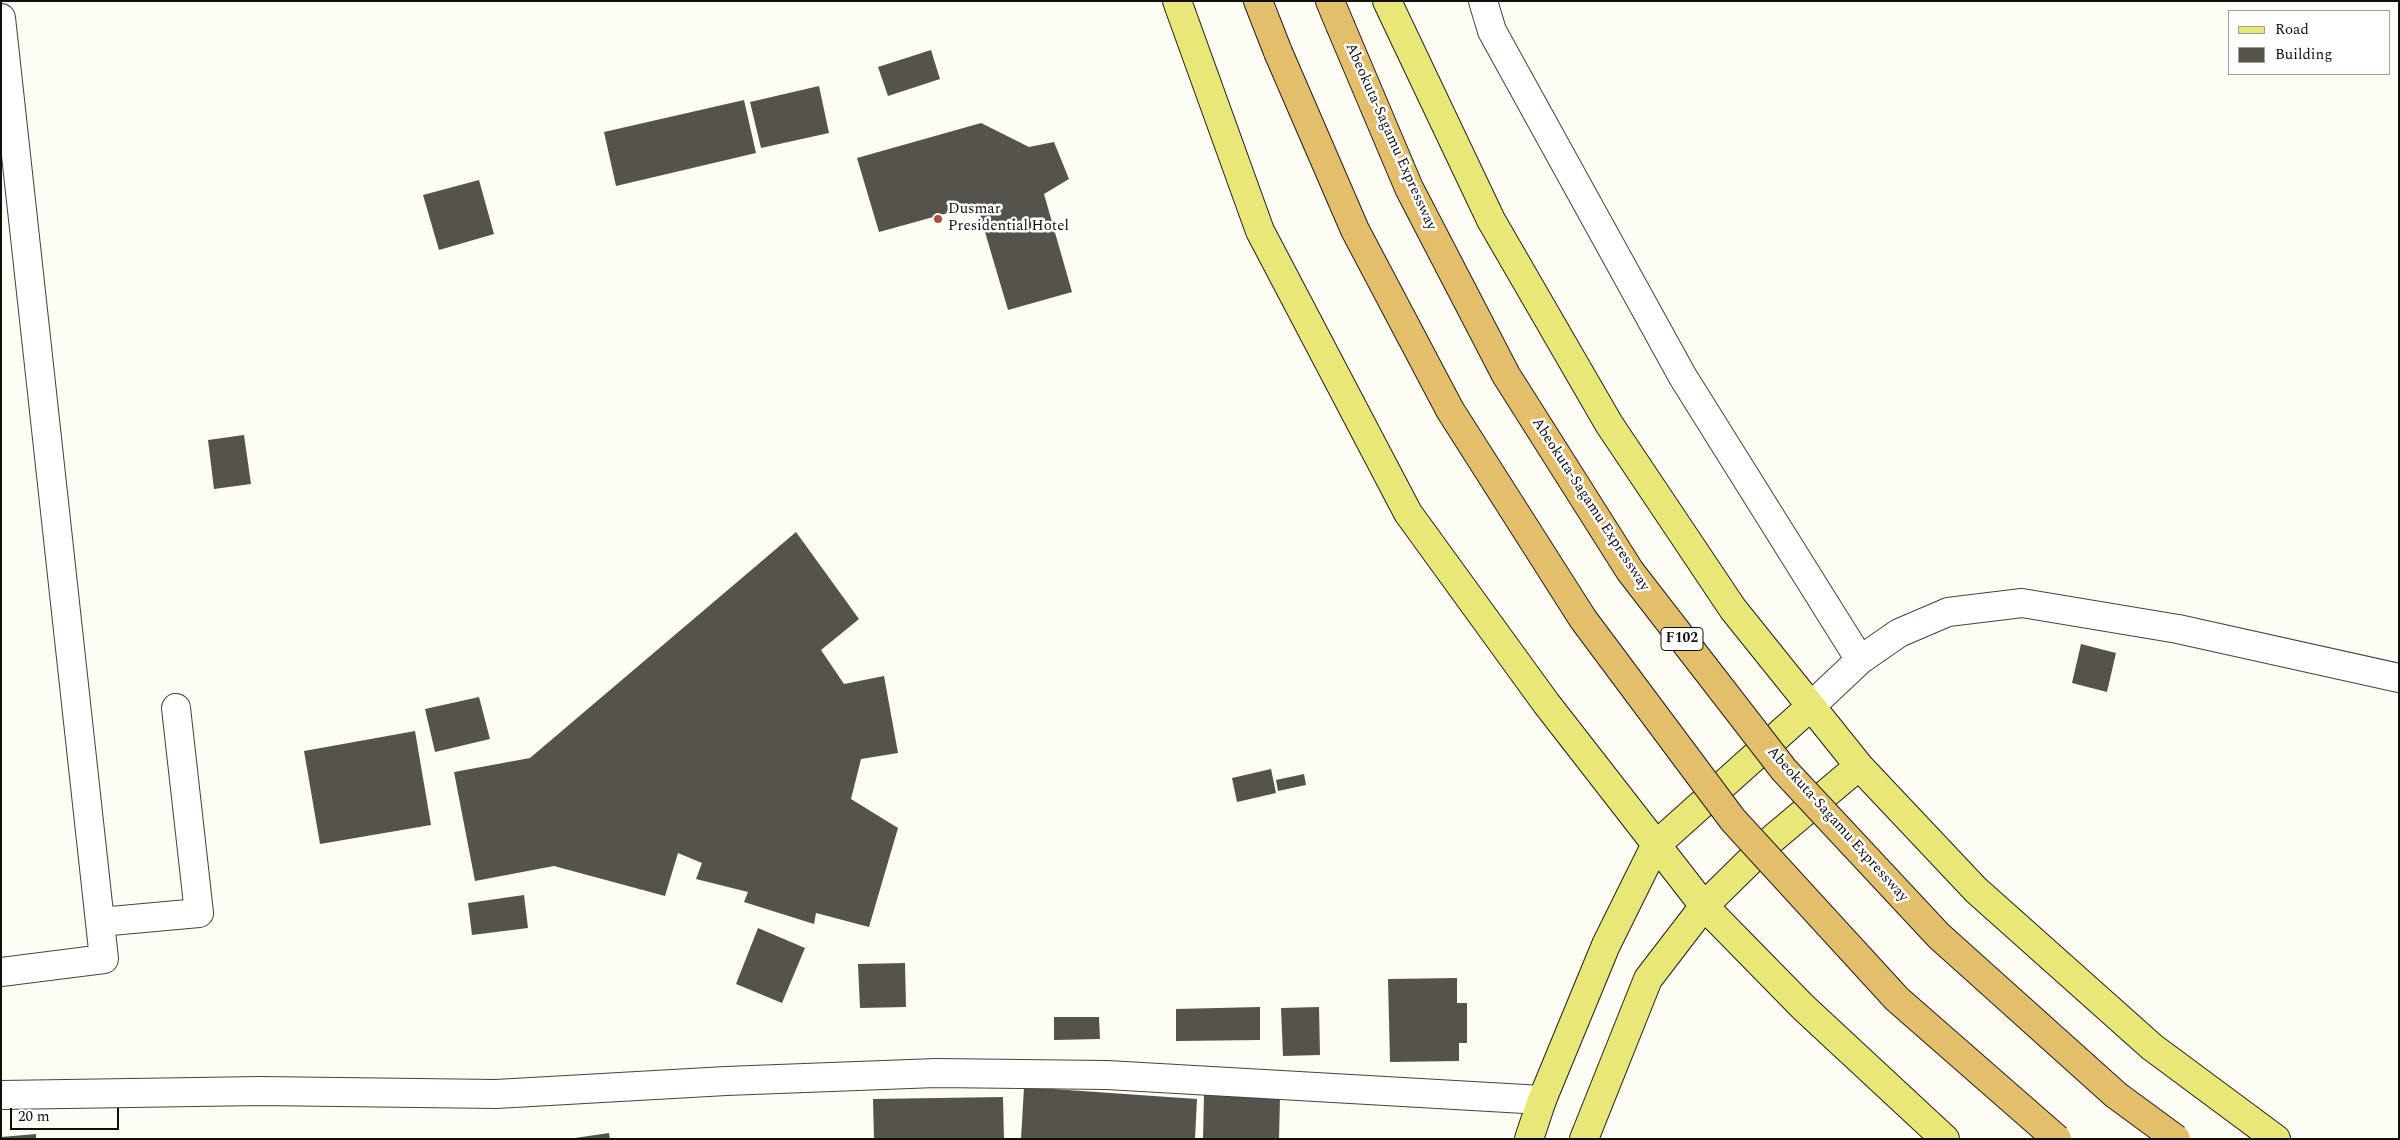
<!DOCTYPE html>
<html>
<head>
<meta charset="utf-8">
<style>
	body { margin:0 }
	#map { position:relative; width:2400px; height:1140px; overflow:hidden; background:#fdfdf3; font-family:Spectral,serif }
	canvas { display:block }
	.frame { position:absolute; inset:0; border:2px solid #0f0f0f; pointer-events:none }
	.legend { position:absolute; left:2228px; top:10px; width:162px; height:65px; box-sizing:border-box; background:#fff; border:1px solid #9f9f9f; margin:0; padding:6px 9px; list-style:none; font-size:15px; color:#0f0f0f }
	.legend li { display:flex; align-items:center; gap:10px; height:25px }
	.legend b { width:25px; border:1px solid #9f9f9f }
	.scale { position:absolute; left:10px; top:1108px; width:109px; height:22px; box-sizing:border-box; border:2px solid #0f0f0f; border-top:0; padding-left:6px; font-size:15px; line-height:18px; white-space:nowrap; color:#0f0f0f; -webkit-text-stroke:4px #fff; paint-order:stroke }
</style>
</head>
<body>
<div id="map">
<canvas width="2400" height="1140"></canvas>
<div class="frame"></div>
<ul class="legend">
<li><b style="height:6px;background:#e9e778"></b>Road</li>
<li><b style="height:14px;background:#56534d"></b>Building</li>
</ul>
<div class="scale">20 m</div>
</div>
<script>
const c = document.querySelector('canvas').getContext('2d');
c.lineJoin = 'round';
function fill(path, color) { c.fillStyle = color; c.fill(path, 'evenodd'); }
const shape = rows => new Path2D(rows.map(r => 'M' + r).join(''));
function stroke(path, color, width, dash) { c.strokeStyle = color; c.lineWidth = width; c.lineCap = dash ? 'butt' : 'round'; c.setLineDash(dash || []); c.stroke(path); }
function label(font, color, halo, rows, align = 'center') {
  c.font = font + ' Spectral,serif'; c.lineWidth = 5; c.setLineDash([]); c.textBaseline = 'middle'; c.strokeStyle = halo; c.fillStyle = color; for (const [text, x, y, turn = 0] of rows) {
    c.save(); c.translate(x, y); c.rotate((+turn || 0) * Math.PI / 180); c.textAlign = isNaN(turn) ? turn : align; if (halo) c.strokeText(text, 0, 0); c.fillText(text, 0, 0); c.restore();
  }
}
fill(shape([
	[931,50,940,79,888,96,878,67],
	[819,86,829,133,761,148,750,102],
	[744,100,756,153,616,186,604,132],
	[981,123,1029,147,1054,142,1069,179,1044,194,1072,292,1008,310,977,205,879,232,857,158],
	[479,180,494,234,439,250,423,195],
	[244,435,251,484,214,489,208,440],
	[796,532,859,619,821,650,844,684,884,676,898,753,861,759,851,799,898,828,869,927,816,913,814,924,744,902,748,892,696,879,702,863,678,853,665,896,554,866,475,881,454,772,530,758],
	[2081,644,2116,653,2107,692,2072,683],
	[479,697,490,739,435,752,425,709],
	[415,731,431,825,320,844,304,751],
	[1271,769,1276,793,1237,802,1232,778],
	[1304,774,1306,785,1278,791,1276,780],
	[524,895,528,928,472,935,468,903],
	[758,928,805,948,782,1003,736,984],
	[905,963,906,1007,860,1008,858,964],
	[1457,978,1457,1003,1467,1003,1467,1043,1459,1043,1459,1061,1390,1062,1388,979],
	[1260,1007,1260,1040,1176,1041,1176,1009],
	[1319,1007,1320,1055,1283,1056,1281,1008],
	[1054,1017,1099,1017,1100,1039,1054,1040],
	[1024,1087,1197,1099,1195,1139,1021,1139],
	[1204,1095,1280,1098,1279,1139,1203,1139],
	[1003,1097,1004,1139,874,1139,873,1099],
	[609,1133,610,1139,575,1139,575,1138],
	[36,1134,36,1139,1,1139,1,1137]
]), '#56534d');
const minor = shape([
	[1483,1,1492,31,1683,377,1860,660],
	[1,18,104,959,1,972],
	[1810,707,1860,660,1899,633,1948,612,2022,603,2178,629,2399,678],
	[100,922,199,913,176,708],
	[1,1095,260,1091,496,1094,726,1081,936,1073,1107,1075,1542,1100]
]);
const major = shape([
	[1177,1,1260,231,1408,513,1546,703,1704,906,1803,1007,1945,1139],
	[1387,1,1491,220,1609,424,1733,609,1859,766,1976,890,2152,1047,2276,1139],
	[1529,1139,1542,1100,1606,945,1655,846,1810,707],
	[1584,1139,1648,979,1704,906,1770,841,1859,766]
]);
const highway = shape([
	[1258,1,1278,52],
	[1330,1,1340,25]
]);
stroke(minor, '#424242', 30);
stroke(major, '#202020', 30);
stroke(highway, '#202020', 30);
stroke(minor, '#fff', 28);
stroke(major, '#e9e778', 28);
stroke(highway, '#e3be6b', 28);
const highwayBridge = shape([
	[1340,25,1409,188,1506,375,1630,571,1784,770,1939,936,2116,1095,2176,1139],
	[1278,52,1355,230,1450,410,1583,619,1733,820,1897,999,2057,1139]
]);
stroke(highwayBridge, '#202020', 30, []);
stroke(highwayBridge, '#e3be6b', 28);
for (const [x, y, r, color] of [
	[938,219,5,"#af4d37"]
]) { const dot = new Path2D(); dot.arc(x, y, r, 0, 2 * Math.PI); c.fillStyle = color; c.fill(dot); stroke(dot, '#fff', 2); }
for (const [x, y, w] of [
	[1682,639,42]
]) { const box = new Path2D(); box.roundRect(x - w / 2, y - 11.5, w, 23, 4); c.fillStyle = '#fff'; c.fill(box); stroke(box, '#0f0f0f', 1); }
label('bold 14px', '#0f0f0f', null, [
	["F102",1682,639]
]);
label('15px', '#0f0f0f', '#fff', [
	["Abeokuta-Sagamu Expressway",1390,137,66],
	["Abeokuta-Sagamu Expressway",1590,505,57],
	["Abeokuta-Sagamu Expressway",1837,825,48]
]);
label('15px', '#0f0f0f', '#fff', [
	["Dusmar",948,210],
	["Presidential Hotel",948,227]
], 'left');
</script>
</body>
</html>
